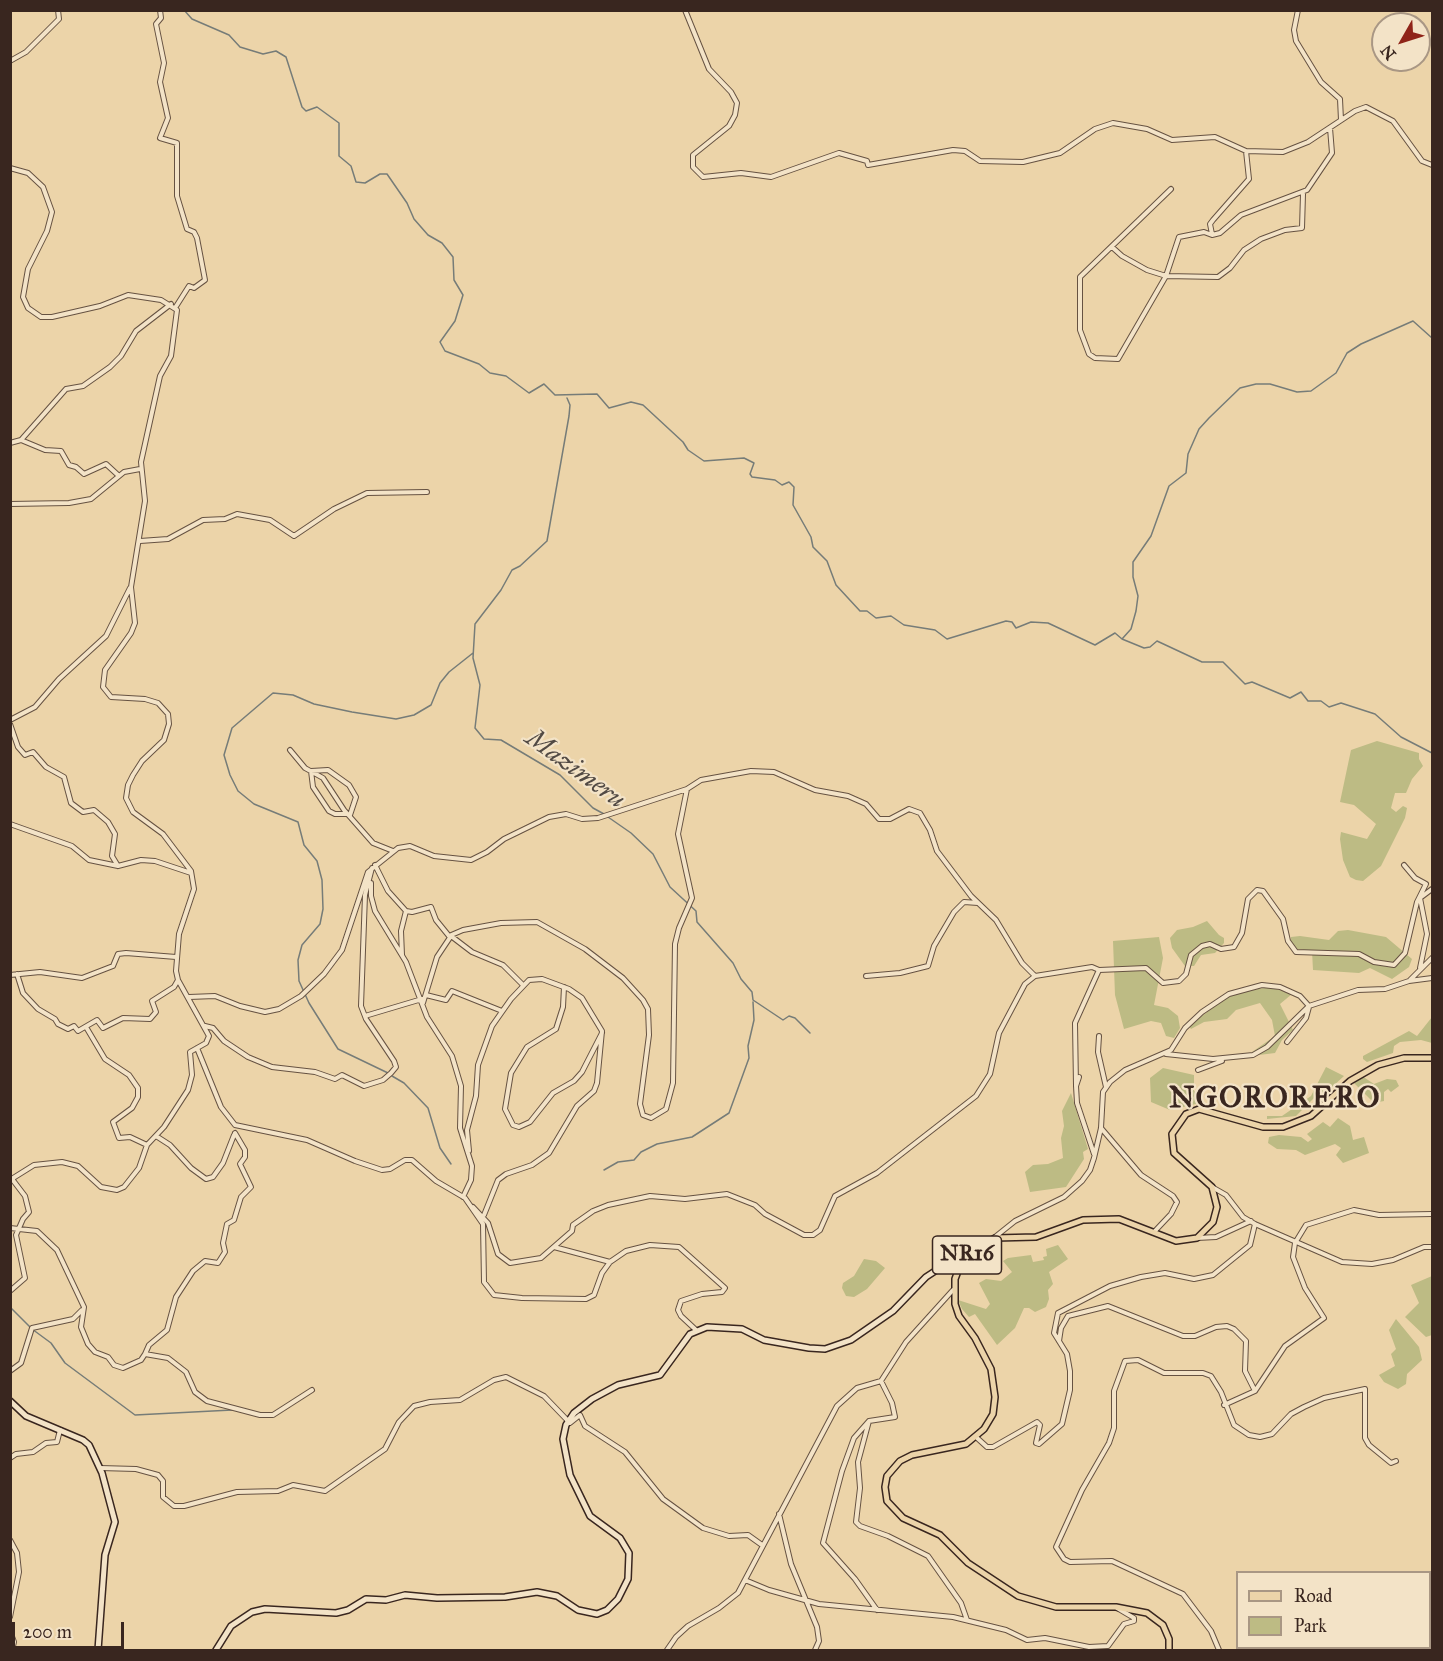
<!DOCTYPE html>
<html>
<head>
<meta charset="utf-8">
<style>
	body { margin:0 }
	#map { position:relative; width:1443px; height:1661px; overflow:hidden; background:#ecd4a9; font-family:"IM FELL Great Primer",serif }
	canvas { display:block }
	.frame { position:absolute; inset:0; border:12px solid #39261f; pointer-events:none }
	.legend { position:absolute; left:1236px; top:1571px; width:195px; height:78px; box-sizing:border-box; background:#f3e3c7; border:2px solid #a99784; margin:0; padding:8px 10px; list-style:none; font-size:18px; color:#39261f }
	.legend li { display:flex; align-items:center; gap:12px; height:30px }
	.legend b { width:30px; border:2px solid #a99784 }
	.north { position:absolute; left:1371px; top:12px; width:60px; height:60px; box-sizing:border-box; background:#f3e3c7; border:2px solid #a99784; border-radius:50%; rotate:231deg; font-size:16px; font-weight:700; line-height:24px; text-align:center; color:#39261f }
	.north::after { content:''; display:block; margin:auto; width:21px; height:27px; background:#8f2418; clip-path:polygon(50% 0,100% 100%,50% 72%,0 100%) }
	.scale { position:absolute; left:12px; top:1622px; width:112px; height:27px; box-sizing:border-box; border:3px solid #39261f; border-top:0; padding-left:8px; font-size:18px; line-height:21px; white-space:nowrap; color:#39261f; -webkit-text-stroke:4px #f3e3c7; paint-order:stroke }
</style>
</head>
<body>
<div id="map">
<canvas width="1443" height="1661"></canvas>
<div class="frame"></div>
<ul class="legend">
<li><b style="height:8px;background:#ecd4a9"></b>Road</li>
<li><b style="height:16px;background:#bdbb84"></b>Park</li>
</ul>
<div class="north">N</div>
<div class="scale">200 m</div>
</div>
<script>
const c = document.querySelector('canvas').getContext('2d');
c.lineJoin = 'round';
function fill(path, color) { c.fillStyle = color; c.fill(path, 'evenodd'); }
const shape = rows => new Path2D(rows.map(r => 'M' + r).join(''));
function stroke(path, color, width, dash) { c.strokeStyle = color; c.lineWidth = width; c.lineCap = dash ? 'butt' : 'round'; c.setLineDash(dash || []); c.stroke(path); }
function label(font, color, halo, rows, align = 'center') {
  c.font = font + ' "IM FELL Great Primer",serif'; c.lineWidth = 4.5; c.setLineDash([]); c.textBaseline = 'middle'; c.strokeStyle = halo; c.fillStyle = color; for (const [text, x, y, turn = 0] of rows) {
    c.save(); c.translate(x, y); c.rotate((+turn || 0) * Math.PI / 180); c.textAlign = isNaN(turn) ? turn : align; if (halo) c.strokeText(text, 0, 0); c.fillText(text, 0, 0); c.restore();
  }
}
fill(shape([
	[1377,741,1419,753,1419,759,1423,766,1412,779,1406,793,1395,793,1391,808,1396,812,1403,806,1407,808,1405,818,1381,866,1363,881,1356,880,1350,877,1343,860,1340,839,1341,832,1367,839,1376,824,1354,805,1340,802,1351,750],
	[1207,921,1219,935,1224,938,1224,943,1215,953,1201,955,1194,966,1185,966,1172,948,1170,938,1177,930,1193,927],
	[1348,930,1386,937,1412,959,1409,967,1392,979,1370,968,1359,973,1313,970,1312,951,1297,949,1291,942,1291,937,1300,936,1329,940,1338,931],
	[1159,937,1163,958,1154,1005,1168,1008,1178,1016,1180,1028,1174,1038,1166,1036,1161,1023,1151,1021,1124,1029,1115,995,1113,941],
	[1270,987,1292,994,1280,1004,1293,1030,1282,1040,1275,1053,1259,1055,1252,1052,1275,1036,1272,1020,1260,1003,1236,1010,1227,1019,1204,1022,1191,1029,1189,1026,1224,999,1240,992],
	[1432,1017,1432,1043,1421,1040,1400,1042,1394,1046,1393,1053,1367,1062,1363,1059,1363,1056,1409,1031,1417,1036],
	[1326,1067,1344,1076,1331,1088,1314,1098,1296,1116,1267,1119,1267,1116,1282,1116,1311,1096],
	[1163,1068,1194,1075,1194,1091,1201,1097,1200,1103,1170,1110,1151,1102,1150,1078],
	[1362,1076,1374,1084,1387,1079,1396,1080,1399,1086,1391,1092,1388,1089,1384,1092,1384,1101,1374,1103,1352,1081],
	[1071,1093,1088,1149,1083,1152,1084,1159,1066,1187,1030,1192,1025,1172,1033,1165,1048,1164,1063,1158,1061,1138,1064,1126,1062,1111],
	[1338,1118,1350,1126,1353,1140,1364,1137,1369,1153,1343,1163,1336,1155,1341,1148,1335,1144,1305,1155,1296,1150,1277,1149,1268,1143,1269,1137,1279,1135,1301,1137,1308,1142,1312,1139,1307,1134,1323,1122,1330,1127],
	[1058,1245,1068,1259,1049,1272,1053,1284,1048,1290,1049,1299,1046,1307,1035,1312,1029,1308,1024,1308,1015,1328,997,1345,975,1314,969,1317,962,1309,958,1300,986,1309,990,1304,979,1283,986,1279,1001,1281,1012,1272,1003,1261,1008,1258,1031,1255,1033,1262,1044,1260,1043,1257,1047,1256,1046,1249],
	[864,1259,876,1261,885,1268,867,1289,854,1297,846,1296,842,1288,843,1283,854,1276],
	[1432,1276,1432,1335,1426,1337,1405,1317,1419,1303,1411,1285],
	[1396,1319,1419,1347,1422,1360,1407,1374,1406,1384,1398,1389,1384,1382,1379,1375,1395,1366,1391,1354,1396,1349,1389,1330]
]), '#bdbb84');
stroke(shape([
	[184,10,192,19,229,35,240,47,263,54,276,51,286,57,302,107,306,111,317,107,339,123,339,156,351,166,356,182,365,183,380,174,387,174,407,203,414,219,428,235,442,243,453,257,454,280,463,295,455,321,440,342,445,351,479,364,490,373,506,376,529,393,544,384,555,395,597,394,609,408,631,402,643,405,683,442,688,450,704,461,744,458,754,463,750,474,752,477,775,480,782,485,789,482,794,487,793,505,811,537,813,547,827,561,836,585,860,611,867,611,876,618,891,616,904,625,935,630,947,639,1006,621,1012,622,1016,628,1031,622,1048,623,1095,645,1115,633,1122,639,1144,648,1150,647,1157,641,1202,662,1223,662,1245,684,1252,682,1290,698,1301,692,1308,701,1321,701,1329,707,1341,703,1375,714,1401,737,1432,753],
	[567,398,570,405,569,416,547,541,520,566,512,570,501,590,475,624,473,658,480,685,475,728,484,739,501,740,560,775,593,808,604,814],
	[1122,639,1131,629,1136,611,1138,596,1133,577,1133,562,1151,536,1169,486,1186,473,1188,454,1199,429,1209,418,1240,388,1256,384,1270,384,1297,392,1311,391,1336,373,1347,353,1361,344,1413,321,1432,338],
	[608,817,631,833,653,854,670,887,696,911,697,922,733,963,741,979,752,992,753,1000,783,1020,789,1016,795,1018,810,1033],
	[388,1073,338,1049,309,1003,299,981,298,960,302,945,320,924,323,909,322,880,317,861,304,845,298,822,254,804,238,791,230,775,224,755,232,728,273,693,293,695,314,704,352,712,396,719,414,715,431,705,440,683,449,672,473,653],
	[392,1076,404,1083,428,1108,440,1148,451,1164],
	[604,1170,618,1162,634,1160,641,1152,657,1144,692,1137,729,1113,749,1058,748,1046,754,1020,753,1002],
	[10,1307,32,1329,51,1343,65,1363,135,1415,232,1410]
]), '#767c78', 1.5);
stroke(shape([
	[1430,1628,1432,1625],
	[1354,1648,1355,1650]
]), '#9eb5b4', 7);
const minor = shape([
	[160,10,161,18,156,24,164,63,160,82,168,118,160,138,177,143,177,196,187,229,194,232,197,238,205,280,194,288,189,286,175,308],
	[685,10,709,69,731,92,737,103,735,115,729,126,693,155,693,167,703,177,741,173,771,177,839,153,867,161,868,165,953,150,965,151,980,161,1023,162,1060,153,1095,129,1113,123,1147,129,1172,140,1215,137,1246,151,1283,152,1308,142,1355,111,1366,107,1393,121,1422,161,1432,165],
	[1298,10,1294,30,1296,41,1321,82,1340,99,1341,120],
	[10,61,26,52,59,19,58,10],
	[10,168,28,173,43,187,52,212,47,231,28,269,23,297,28,308,41,317,52,317,100,306,128,295,161,300,177,310,171,356,160,376,141,462,145,501,131,587,135,623,131,633,105,670,103,687,111,697,145,699,158,703,168,714,169,724,164,740,142,761,133,775,128,785,126,798,133,812,163,834,191,871,194,889,179,934,176,971,178,980,209,1036,206,1043,190,1052,192,1075,188,1090,164,1127,147,1145,139,1168,124,1187,117,1190,101,1187,78,1166,62,1162,34,1165,10,1180],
	[1171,189,1080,277,1080,330,1089,354,1095,358,1118,359,1166,276,1179,237,1204,232,1212,235,1220,233,1241,215,1307,190,1332,153,1330,128],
	[1212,234,1210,224,1213,220,1249,179,1246,151],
	[1112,247,1122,256,1147,270,1166,276,1218,277,1230,268,1244,250,1261,239,1285,230,1302,228,1303,194],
	[21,440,45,450,61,451,69,465,76,467,84,474,106,464,119,476],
	[10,443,21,440,66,389,83,386,110,367,121,356,136,331,171,304],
	[10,504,69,503,91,499,124,472,140,469],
	[140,541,168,539,203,520,225,519,237,514,270,520,294,536,334,509,367,493,427,492],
	[10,720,35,707,59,679,106,636,130,588],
	[10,724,18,747,25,755,33,752,46,767,64,777,71,803,83,812,94,810,108,822,115,834,112,856,118,866],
	[290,750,305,768,323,778,344,810,373,843,393,851],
	[347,814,335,814,329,811,313,787,311,771,328,770,349,785,356,797,350,815],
	[10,824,72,846,89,860,118,866,141,860,155,861,191,873],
	[375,865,388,891,406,911,412,912,431,907,436,920,449,936,463,930,501,923,537,922,585,949,623,978,643,1000,648,1009,649,1035,640,1104,643,1115,651,1118,666,1109,673,1083,675,944,679,928,692,898,678,834,687,789],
	[371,883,371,896,375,911,406,962,427,1017,452,1056,461,1086,460,1128,472,1166,471,1180,463,1197],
	[1420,898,1427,934,1420,968],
	[1420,898,1432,889],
	[402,955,401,931,406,911],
	[17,974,23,993,38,1009,55,1019,58,1024,68,1029,74,1026,78,1031,97,1020,103,1028,123,1018,150,1019,156,1012,152,1001,174,987,178,980],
	[10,975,40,972,82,978,113,966,118,954,126,953,176,957],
	[866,976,900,973,928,966,934,946,954,912,964,902,978,903],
	[1410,980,1432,958],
	[564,987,563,1007,556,1029,527,1047,511,1073,505,1109,513,1125,519,1127,530,1122,553,1093,574,1081,582,1072,602,1033],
	[426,995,446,1000,452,991,502,1011],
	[189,997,215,996,240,1006,265,1012,279,1009,301,996,324,974,342,950,368,872,398,848,410,846,434,856,471,860,487,852,504,839,549,817,566,814,582,819,598,818,687,789,701,780,751,771,774,772,815,790,848,796,866,804,879,819,890,819,909,809,920,813,930,830,937,851,971,896,996,920,1022,963,1035,976],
	[423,1003,437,957,451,936,472,952,503,965,522,984],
	[365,1016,422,999],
	[205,1026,213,1028,224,1041,248,1057,272,1067,315,1072,335,1079,342,1075,364,1086,383,1080,391,1073,396,1067,394,1061,366,1019,361,1006,365,895,372,868],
	[86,1027,105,1059,129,1075,138,1088,138,1097,132,1108,113,1122,119,1138,130,1137,147,1145],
	[1099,1036,1098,1052,1106,1087],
	[1287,1042,1306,1018,1309,1007],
	[197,1048,221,1107,235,1125,307,1140,355,1161,382,1170,390,1169,405,1160,412,1160,436,1181,465,1198,483,1224,484,1282,494,1295,522,1298,586,1299,594,1295,602,1273,610,1262,626,1251,650,1245,679,1247,725,1288,722,1292,702,1294,681,1301,678,1310,681,1316,696,1330],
	[1166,1054,1213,1059,1253,1055,1267,1047,1309,1006,1358,990,1385,989,1409,981,1432,978],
	[1198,1070,1222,1061],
	[1079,1077,1076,1086,1077,1103,1094,1154],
	[1076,1086,1075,1023,1099,970,1146,968,1163,983,1179,981,1186,974,1191,955,1202,946,1210,944,1221,949,1234,947,1242,933,1248,899,1257,890,1263,891,1283,919,1288,941,1296,952,1359,954,1374,962,1394,965,1405,953,1417,902,1426,884,1415,878,1404,865],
	[1101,1128,1141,1175,1173,1196,1177,1202,1171,1214,1154,1232],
	[156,1136,170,1145,191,1168,206,1179,213,1177,223,1163,234,1135],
	[469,1151,467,1130,476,1096,478,1065,492,1026,511,999,529,980,542,979,569,989,582,998,602,1031,597,1083,594,1091,577,1106,549,1153,532,1165,506,1174,498,1180,484,1215],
	[1212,1187,1226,1195,1243,1217,1255,1224,1342,1262,1372,1264,1393,1260,1424,1247,1432,1247],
	[473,1207,488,1223,498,1254,510,1263,541,1258,572,1231,573,1225,593,1211,608,1205,650,1196,685,1199,727,1194,755,1205,765,1214,804,1235,813,1235,820,1230,835,1196,877,1173,976,1096,990,1074,999,1033,1025,984,1035,976,1092,967,1099,970],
	[10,1228,37,1231,57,1250,84,1307,81,1327,88,1344,95,1352,108,1357,114,1365,123,1368,141,1360,145,1354,168,1358,186,1372,195,1392,207,1401,260,1415,273,1415,312,1390],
	[995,1237,1015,1221,1064,1197,1082,1181,1090,1170,1094,1158,1101,1128,1103,1092,1110,1082,1125,1070,1171,1050,1185,1028,1202,1012,1229,994,1262,985,1280,987,1300,996,1309,1006],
	[1197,1238,1216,1237,1251,1221],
	[554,1247,610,1262],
	[10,1291,25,1278,16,1235,23,1219,29,1212,25,1196,12,1179],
	[1059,1341,1061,1328,1068,1316,1108,1306,1183,1336,1195,1336,1216,1327,1227,1326,1234,1329,1246,1341,1245,1371,1255,1391],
	[145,1354,149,1345,167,1330,176,1297,193,1271,205,1261,218,1263,225,1252,223,1243,227,1224,234,1220,241,1197,251,1187,240,1164,245,1157,245,1150,235,1133],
	[10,1371,21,1363,32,1328,73,1319,82,1310],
	[1224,1405,1255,1391,1285,1346,1324,1318,1305,1288,1293,1257,1295,1243,1306,1225,1354,1210,1379,1215,1432,1214],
	[869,1421,858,1462,860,1488,856,1522,860,1526,888,1536,928,1556,961,1603,967,1620],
	[976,1437,987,1447,993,1447,1037,1422,1040,1425,1036,1443,1039,1444,1062,1424,1070,1390,1070,1371,1067,1354,1054,1333,1058,1313,1110,1286,1141,1277,1165,1273,1194,1279,1213,1275,1250,1245,1255,1224],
	[10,1458,16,1454,33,1452,46,1443,57,1442,60,1430],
	[100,1468,136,1469,158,1475,163,1481,163,1497,174,1506,184,1506,237,1492,278,1491,293,1485,325,1491,385,1449,399,1422,414,1406,430,1402,460,1400,494,1380,506,1377,544,1396,570,1423,580,1415,585,1426,625,1452,663,1499,703,1528,729,1536,748,1535,762,1545],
	[779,1514,791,1564,817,1627,819,1641,815,1650],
	[10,1540,17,1553,19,1572,10,1617],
	[745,1580,769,1590,819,1604,953,1617,1006,1630,1027,1640,1045,1638,1089,1647,1108,1646,1124,1624,1134,1621,1134,1618,1117,1608],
	[877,1610,855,1579,823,1543,842,1471,854,1438,869,1421,895,1417,892,1403,881,1381],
	[10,1631,14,1642,12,1650],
	[667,1650,676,1637,688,1626,719,1608,738,1593,837,1406,857,1388,881,1381,906,1342,953,1290],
	[1219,1650,1211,1631,1183,1594,1112,1561,1070,1562,1064,1559,1056,1547,1082,1490,1109,1443,1114,1428,1114,1391,1125,1361,1138,1360,1164,1373,1203,1373,1211,1376,1221,1392,1234,1425,1249,1435,1260,1437,1272,1434,1291,1414,1304,1407,1324,1398,1365,1389,1365,1438,1369,1445,1391,1463,1396,1461]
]);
const secondary = shape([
	[10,1401,26,1416,83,1440,89,1445,102,1473,115,1522,105,1555,98,1650],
	[216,1650,231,1626,252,1612,265,1609,336,1613,348,1610,366,1599,386,1600,405,1595,437,1598,505,1597,537,1592,557,1596,578,1610,597,1614,607,1610,618,1599,628,1579,629,1553,620,1538,590,1516,570,1475,563,1439,566,1425,574,1413,592,1399,618,1385,660,1375,690,1334,707,1327,742,1329,764,1340,809,1348,825,1349,851,1340,893,1311,926,1277,952,1260,964,1258]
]);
const primary = shape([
	[1169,1650,1169,1639,1163,1625,1147,1613,1116,1607,1056,1607,1018,1596,968,1563,940,1535,903,1518,887,1501,885,1487,887,1476,900,1461,912,1455,966,1444,984,1429,993,1414,995,1397,991,1369,975,1338,959,1316,955,1304,955,1279,961,1263,968,1253,995,1238,1036,1237,1083,1220,1119,1219,1176,1241,1197,1238,1213,1222,1217,1207,1212,1187,1174,1153,1172,1134,1186,1114,1199,1109,1263,1127,1283,1127,1311,1116,1350,1081,1378,1065,1404,1058,1432,1058]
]);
stroke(minor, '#665242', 6);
stroke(secondary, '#39261f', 8);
stroke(primary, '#39261f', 8);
stroke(minor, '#f3e3c7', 4);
stroke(secondary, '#f3e3c7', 5);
stroke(primary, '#ecd4a9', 5);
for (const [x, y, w] of [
	[967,1255,69]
]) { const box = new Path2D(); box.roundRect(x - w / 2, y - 19, w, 38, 4.5); c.fillStyle = '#f3e3c7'; c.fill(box); stroke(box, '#39261f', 1.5); }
label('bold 22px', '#39261f', null, [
	["NR16",967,1255]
]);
label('italic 26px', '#524a44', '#f3e3c7', [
	["Mazimeru",575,770,36]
]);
c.letterSpacing = '1.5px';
label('bold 30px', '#39261f', '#f3e3c7', [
	["NGORORERO",1275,1100]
]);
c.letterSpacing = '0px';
</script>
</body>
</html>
